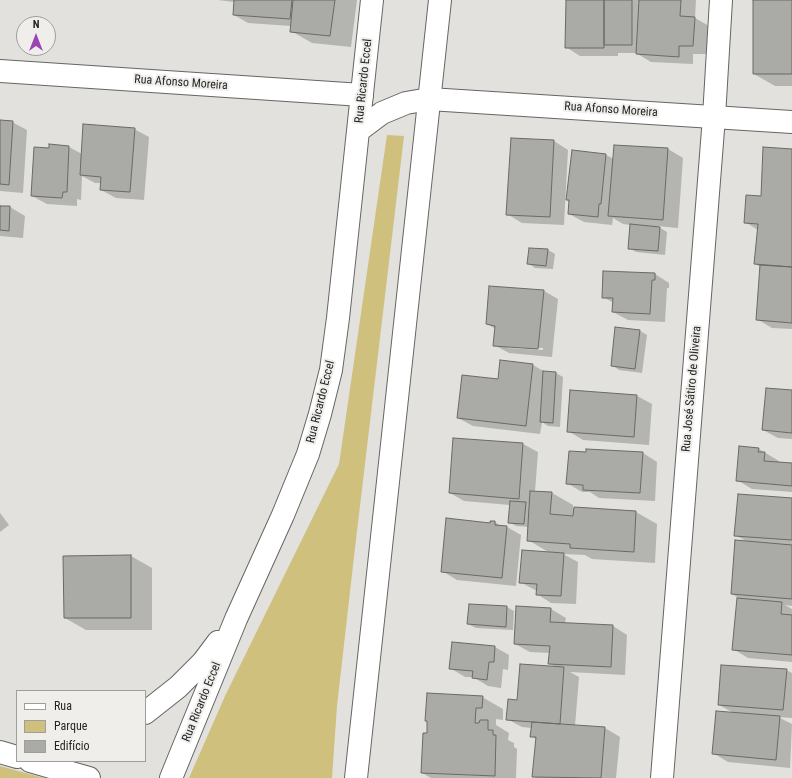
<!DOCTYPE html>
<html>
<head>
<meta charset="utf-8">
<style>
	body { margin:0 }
	#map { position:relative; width:792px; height:778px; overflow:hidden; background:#e2e1de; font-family:"Roboto Condensed",sans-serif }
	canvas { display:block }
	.legend { position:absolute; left:16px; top:690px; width:130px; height:72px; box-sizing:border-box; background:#efeeeb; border:1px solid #9e9e9b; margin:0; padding:5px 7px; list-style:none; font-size:12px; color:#252524 }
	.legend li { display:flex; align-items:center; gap:8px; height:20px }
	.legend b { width:20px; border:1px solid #9e9e9b }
	.north { position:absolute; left:16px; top:16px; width:40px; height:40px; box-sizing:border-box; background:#efeeeb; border:1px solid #9e9e9b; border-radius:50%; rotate:0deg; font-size:11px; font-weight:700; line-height:16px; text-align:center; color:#252524 }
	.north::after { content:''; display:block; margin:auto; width:14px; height:18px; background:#9a45b3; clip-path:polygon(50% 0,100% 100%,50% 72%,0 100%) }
</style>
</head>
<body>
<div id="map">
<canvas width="792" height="778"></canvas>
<ul class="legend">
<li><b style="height:5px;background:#fff"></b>Rua</li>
<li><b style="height:11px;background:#cfc07d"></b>Parque</li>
<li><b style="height:11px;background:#aaaaa6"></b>Edifício</li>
</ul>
<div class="north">N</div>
</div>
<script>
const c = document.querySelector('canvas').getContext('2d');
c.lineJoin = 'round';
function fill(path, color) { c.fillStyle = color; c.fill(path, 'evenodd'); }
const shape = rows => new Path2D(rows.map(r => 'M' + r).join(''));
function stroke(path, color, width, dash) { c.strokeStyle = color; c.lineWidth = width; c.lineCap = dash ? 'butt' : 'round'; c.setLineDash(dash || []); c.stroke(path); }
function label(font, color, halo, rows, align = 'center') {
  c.font = font + ' "Roboto Condensed",sans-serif'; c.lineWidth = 4; c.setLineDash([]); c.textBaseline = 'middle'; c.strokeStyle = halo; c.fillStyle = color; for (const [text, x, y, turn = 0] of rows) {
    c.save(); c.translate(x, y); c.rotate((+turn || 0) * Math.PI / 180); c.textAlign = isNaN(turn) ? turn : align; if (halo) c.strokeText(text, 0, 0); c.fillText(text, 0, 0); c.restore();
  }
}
fill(shape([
	[387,135,404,136,355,548,337,706,332,778,189,778,225,696,339,464],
	[0,766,44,778,0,778]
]), '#cfc07d');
fill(shape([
	[218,0,357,0,351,47,312,43,291,31,291,26,248,23,234,15,234,2],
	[567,0,696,0,695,18,709,26,708,54,693,54,693,64,651,62,636,53,618,53,618,56,580,56,566,47],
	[754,0,792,0,792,86,775,86,754,74],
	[0,121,12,122,27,130,23,193,0,191],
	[134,129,149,137,144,200,116,198,101,190,101,183,95,183,82,176,81,200,77,199,77,206,47,204,32,196,50,149,50,145,69,147,82,154],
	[554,141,568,150,564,225,522,223,507,214],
	[615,146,668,149,683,158,678,228,657,226,667,232,665,255,636,252,629,248,631,225,623,224,613,218,612,225,584,222,569,214,570,202,567,200,573,151,606,155,614,159],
	[792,150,792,329,772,328,757,319,761,267,755,264,758,230,745,222],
	[0,205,4,207,10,207,25,216,23,238,0,236],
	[530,249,548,250,555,254,553,269,535,268,528,263],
	[655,274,669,283,669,288,667,288,665,322,628,320,613,312,614,303,603,297],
	[544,291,558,299,552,357,509,353,494,345,496,329,487,324],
	[508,346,543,348,543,350,508,348],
	[640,331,647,335,642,373,619,370,612,365],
	[533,365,545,372,556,373,563,377,560,427,548,426,542,422,540,434,473,426,458,418],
	[571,391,637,396,652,404,649,445,583,440,568,431],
	[792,391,792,439,778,438,763,430],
	[523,444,538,452,535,492,552,493,573,505,573,508,636,512,657,524,655,563,592,559,585,555,563,554,578,562,576,604,551,603,537,594,537,591,520,582,550,553,528,540,529,527,516,526,509,522,510,505,464,501,450,493],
	[759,449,779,461,779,463,792,464,792,492,752,489,737,480],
	[643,453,657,462,655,501,599,498,590,492,582,492,567,483],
	[792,499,792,606,785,605,792,609,792,662,748,658,733,649,742,600,732,594,748,542,735,535],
	[0,513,9,525,0,532],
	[491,522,495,522,501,526,507,527,521,535,516,586,457,580,442,571,491,524],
	[131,556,152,568,152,630,86,630,65,618,64,557],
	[507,607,514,611,513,630,476,628,468,624],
	[517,607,551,609,566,618,565,623,613,626,627,635,625,675,570,672,579,677,575,726,605,728,620,737,616,778,536,778,534,776,537,740,531,736,532,728,522,727,507,719,518,701,557,668,549,663,550,653,530,652,515,644],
	[495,647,509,655,508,670,503,669,501,688,488,686,473,677,465,677,450,668],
	[786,670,792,673,792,718,778,717,792,724,790,768,728,762,713,753,734,713,719,705],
	[482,697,503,709,503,720,496,719,496,725,509,733,508,740,514,743,514,747,517,749,516,778,431,778,422,773,428,734]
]), '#0003');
const building = shape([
	[234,0,292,0,290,19,233,15,234,0],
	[293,0,335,0,330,36,290,32,293,0],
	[566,0,604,0,604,48,565,48,566,0],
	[604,0,632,0,632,45,604,45,604,0],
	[639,0,681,0,680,16,695,17,693,46,679,46,679,57,636,54,639,0],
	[753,0,792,0,792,74,753,74,753,0],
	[0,120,13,121,9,185,0,184,0,120],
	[83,124,135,128,130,192,100,190,101,177,80,175,83,124],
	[511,138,554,140,550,217,506,215,511,138],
	[49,144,69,146,67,192,63,192,62,198,31,196,34,147,49,148,49,144],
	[614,145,668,148,663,220,608,216,614,145],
	[763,147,792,149,792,267,754,264,758,224,744,223,746,195,761,196,763,147],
	[572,150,606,154,601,204,599,204,598,217,568,214,569,200,566,200,572,150],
	[0,206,10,206,9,231,0,230,0,206],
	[630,224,660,227,658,251,628,249,630,224],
	[529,248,548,249,546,266,527,264,529,248],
	[760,265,792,267,792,323,756,320,760,265],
	[603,271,655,273,655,280,652,280,650,314,612,312,613,298,602,298,603,271],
	[489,286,544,290,538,349,493,346,495,326,486,324,489,286],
	[615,327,640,330,635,369,611,366,615,327],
	[500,360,533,364,526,426,457,418,462,375,498,379,500,360],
	[543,371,556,372,553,423,540,422,543,371],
	[766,388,792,390,792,433,762,430,766,388],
	[570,390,637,395,634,437,567,432,570,390],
	[453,438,523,443,519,499,449,493,453,438],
	[739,446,759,448,758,452,765,452,764,461,792,463,792,486,736,481,739,446],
	[586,449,643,452,640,493,583,490,583,485,566,484,569,451,586,452,586,449],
	[530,491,552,492,550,514,573,516,574,507,636,511,634,552,570,548,570,544,527,541,530,491],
	[738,494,792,498,792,540,734,536,738,494],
	[510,501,526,502,524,524,508,523,510,501],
	[446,518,490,523,490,521,495,521,495,525,507,526,502,578,441,572,446,518],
	[735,540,792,545,792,599,731,594,735,540],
	[522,550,564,553,561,596,536,595,537,584,519,583,522,550],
	[131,555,131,618,64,618,63,556,131,555],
	[737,598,782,602,781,614,792,615,792,655,732,650,737,598],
	[469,604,507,606,506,627,467,624,469,604],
	[516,606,551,608,550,622,613,625,611,667,548,664,550,646,514,644,516,606],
	[452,642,495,646,494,662,489,662,487,680,472,678,473,671,449,669,452,642],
	[520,664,564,667,560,724,506,720,508,699,517,700,520,664],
	[721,665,787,669,783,710,718,705,721,665],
	[427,693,483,696,482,708,476,708,475,723,479,723,480,720,488,720,488,730,493,730,493,735,496,735,495,776,421,773,423,733,427,733,427,721,425,721,427,693],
	[716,711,780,716,776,760,712,754,716,711],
	[532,722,605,727,601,778,532,777,536,737,530,737,532,722]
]);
fill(building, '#aaaaa6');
stroke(building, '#696966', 1);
const minor = shape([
	[0,71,362,95],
	[662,778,714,117,721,0]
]);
const tertiary = shape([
	[429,99,792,122]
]);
const primary = shape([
	[358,131,382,113,406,103,429,99],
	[145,713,178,687,203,662,218,642],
	[0,752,17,757],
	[30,761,89,778],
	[171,778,236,619,283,515,308,454,320,414,331,370,338,318,372,0],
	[356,778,440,0]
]);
stroke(minor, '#656562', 24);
stroke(tertiary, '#656562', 24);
stroke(primary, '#656562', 24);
stroke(minor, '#fff', 22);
stroke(tertiary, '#fff', 22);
stroke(primary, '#fff', 22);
label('12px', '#252524', '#efeeeb', [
	["Rua Ricardo Eccel",364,81,-84],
	["Rua Afonso Moreira",181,83,4],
	["Rua Afonso Moreira",611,110,4],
	["Rua José Sátiro de Oliveira",692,389,-85],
	["Rua Ricardo Eccel",321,402,-76],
	["Rua Ricardo Eccel",202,702,-68]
]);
</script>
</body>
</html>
